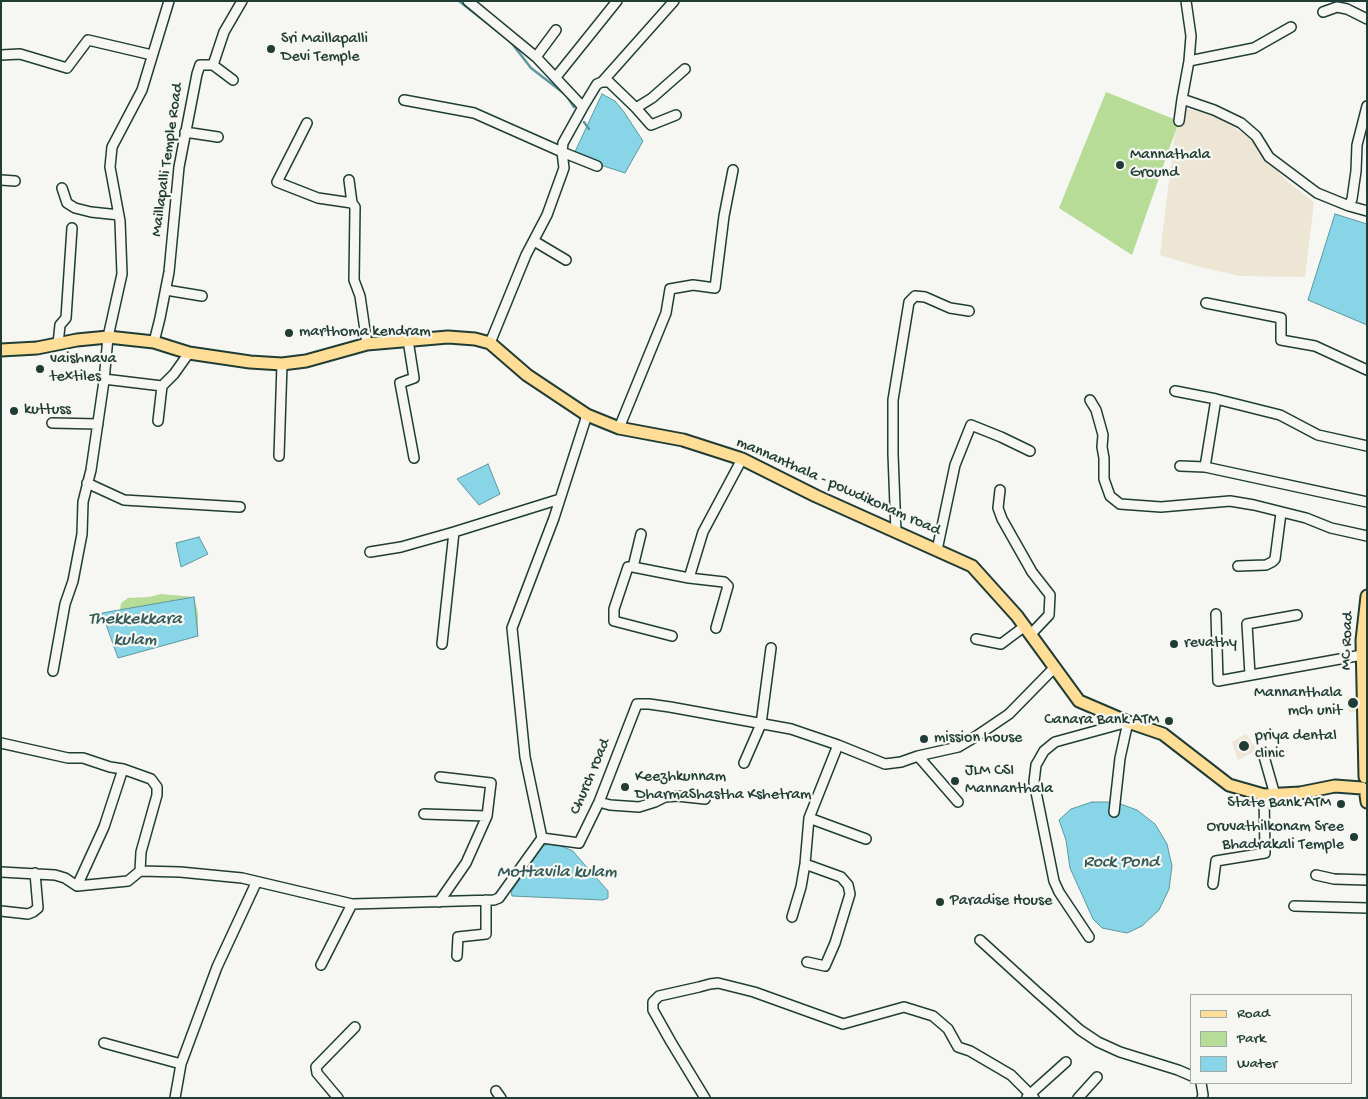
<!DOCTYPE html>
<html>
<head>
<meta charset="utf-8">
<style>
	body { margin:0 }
	#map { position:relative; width:1368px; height:1099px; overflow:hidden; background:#f6f6f2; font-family:"Gochi Hand",sans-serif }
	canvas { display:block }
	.frame { position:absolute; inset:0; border:2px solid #1f3d34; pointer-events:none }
	.legend { position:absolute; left:1190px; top:994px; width:162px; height:90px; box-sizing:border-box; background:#f6f6f2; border:1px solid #a0aca6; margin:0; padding:6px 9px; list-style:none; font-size:15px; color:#1f3d34 }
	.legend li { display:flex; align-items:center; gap:10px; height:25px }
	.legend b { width:25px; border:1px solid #a0aca6 }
</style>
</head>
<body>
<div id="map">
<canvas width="1368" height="1099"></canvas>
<div class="frame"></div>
<ul class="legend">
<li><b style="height:6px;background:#fedd96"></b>Road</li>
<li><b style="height:14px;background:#b6dc97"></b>Park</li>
<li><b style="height:14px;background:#87d5e6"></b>Water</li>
</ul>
</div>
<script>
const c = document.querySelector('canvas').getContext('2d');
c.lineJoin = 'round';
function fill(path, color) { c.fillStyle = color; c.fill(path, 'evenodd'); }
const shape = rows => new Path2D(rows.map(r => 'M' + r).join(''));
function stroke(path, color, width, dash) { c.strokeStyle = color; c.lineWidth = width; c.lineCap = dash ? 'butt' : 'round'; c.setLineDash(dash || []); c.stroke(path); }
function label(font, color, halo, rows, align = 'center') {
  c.font = font + ' "Gochi Hand",sans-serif'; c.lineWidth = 4.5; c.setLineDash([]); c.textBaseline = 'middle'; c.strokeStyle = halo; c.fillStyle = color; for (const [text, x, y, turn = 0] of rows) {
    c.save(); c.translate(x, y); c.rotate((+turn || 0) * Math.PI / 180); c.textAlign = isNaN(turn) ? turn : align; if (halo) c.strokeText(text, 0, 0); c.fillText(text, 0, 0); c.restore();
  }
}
fill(shape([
	[1184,108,1205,113,1229,124,1253,140,1271,164,1288,182,1314,202,1305,277,1240,276,1196,266,1160,255,1176,123],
	[1358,696,1360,710,1349,713,1346,697],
	[1246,734,1257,750,1238,760,1232,742]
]), '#eee6d5');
fill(shape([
	[1106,92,1179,121,1132,255,1059,208],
	[161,594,194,597,198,613,198,636,169,642,117,630,121,603,128,598,149,597]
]), '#b6dc97');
const water = shape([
	[602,94,615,101,624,112,643,141,625,173,573,156,602,94],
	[1335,214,1367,224,1367,325,1308,300,1335,214],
	[488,464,500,494,479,505,457,479,488,464],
	[199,537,208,554,181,567,176,543,199,537],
	[194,597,198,636,118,658,102,613,194,597],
	[1092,802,1115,802,1137,810,1155,824,1167,844,1172,866,1169,889,1159,910,1142,926,1127,933,1102,928,1093,919,1070,868,1066,840,1059,820,1071,809,1092,802],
	[556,844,573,851,577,856,608,891,608,898,603,900,512,896,511,892,544,845,556,844]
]);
fill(water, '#87d5e6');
stroke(water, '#5d989f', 1);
stroke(shape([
	[459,1,501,34],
	[510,41,531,68,566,95,574,107],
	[584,122,589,129]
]), '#5d989f', 2.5);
const minor = shape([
	[468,1,536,57,583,107,563,143,562,152,564,168,547,215,526,255,490,343],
	[1323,12,1337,7,1347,9,1367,19],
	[1,55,20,54,67,68,88,40,152,55],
	[536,57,556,30],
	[1189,61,1254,48,1291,27],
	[213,65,233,80],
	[556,77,617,1],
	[602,82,674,1],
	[1182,99,1189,61,1191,36,1186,1],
	[404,100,474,113,562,152,597,166],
	[583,107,597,84,602,82,609,82,636,108,651,125,676,115],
	[636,108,652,98,685,69],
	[1179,121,1182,99,1214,110,1241,123,1256,136,1269,157,1317,193,1349,206,1367,211],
	[307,123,277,182,318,198,352,203,355,207,354,280,360,296,367,344],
	[185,132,218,137],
	[1,180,15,181],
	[349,180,352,203],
	[62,188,67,203,75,208,91,212,119,215],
	[1349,206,1352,199,1356,171,1357,145,1367,106],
	[534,241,566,260],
	[166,290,202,296],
	[1206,303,1281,318,1281,340,1315,346,1367,370],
	[408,340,414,378,400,383,414,458],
	[154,342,160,318,169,272,179,167,197,74,200,65,213,65,224,32,242,1],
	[58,344,60,325,66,318,72,228],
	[104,379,162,386],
	[1175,391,1216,399],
	[1090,400,1096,410,1103,435,1102,447,1104,458,1104,479,1110,496,1120,504,1161,507,1230,501,1254,505,1306,518,1331,528,1367,536],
	[158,421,162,386,174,374,189,353],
	[52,423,98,424],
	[619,428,666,313,670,289,693,285,715,288,724,216,733,170],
	[1367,446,1318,435,1280,415,1216,399,1205,467,1367,502],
	[279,456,282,364],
	[1180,466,1205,467],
	[87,483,124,500,240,507],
	[1000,490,998,508,1002,519,1032,572,1050,595,1049,615,1031,634],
	[896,532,893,454,893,400,909,302,915,296,925,297,950,308,969,311],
	[641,534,633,567,689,578,724,582,728,586,716,628],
	[937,550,955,465,971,425,1001,437,1030,451],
	[370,552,401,547,454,532,560,499],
	[1238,566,1266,565,1272,562,1275,559,1281,513],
	[633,567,628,567,614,609,614,621,672,636],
	[689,578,703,532,742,459],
	[1216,614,1218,681,1362,655],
	[976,639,1001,644,1025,626],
	[442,644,454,532],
	[53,671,65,604,73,581,82,534,83,502,91,470,104,381,108,337,122,274,120,221,110,167,112,147,142,90,169,1],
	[1250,675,1247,624,1297,615],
	[1,743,68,758,83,758,110,767,123,769,151,779,157,787,157,795,141,852,140,871],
	[1263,753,1275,795],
	[918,756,958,802],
	[744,763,761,724,771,648],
	[599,802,610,805,639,807,655,802,665,797,677,796,705,799],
	[424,814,487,816],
	[809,818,866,839],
	[542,838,579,843,599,802,637,704,649,704,670,707,791,729,838,745,885,764,901,762,918,756,958,747,975,737,1009,714,1055,667],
	[542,838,525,757,512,628,554,518,587,415],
	[805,864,841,877,848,885,850,894,835,943,825,966,807,962],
	[1,872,55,875,65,878,77,886,128,881,140,871,180,872,242,878,352,904,494,900,499,898,542,838],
	[1316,875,1334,879,1367,880],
	[1213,884,1216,861,1265,853,1264,795],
	[77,886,104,827,123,769],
	[439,902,466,863,487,816,491,783,440,777],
	[1294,906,1367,908],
	[1,911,28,914,33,912,38,908,35,873],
	[792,917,801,887,805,864,809,818,838,745],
	[1089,937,1059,892,1054,881,1034,782,1036,765,1044,751,1055,742,1128,722,1120,758,1114,812],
	[980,940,1037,992,1080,1030,1098,1042,1120,1052,1178,1070,1192,1076],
	[457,956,458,937,486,934,486,900],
	[321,965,352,904],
	[104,1043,181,1064],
	[1201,1083,1203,1095,1202,1098],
	[496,1091,501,1098],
	[1027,1097,1066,1062],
	[175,1098,181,1064,217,967,256,883],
	[338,1098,317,1073,316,1067,355,1027],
	[705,1098,671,1042,653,1010,653,1002,659,996,699,987,710,984,718,983,754,992,843,1024,904,1007,933,1016,948,1029,958,1047,970,1051,1011,1075,1034,1098],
	[1078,1098,1097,1077]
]);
const major = shape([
	[1,350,37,348,77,340,108,337,154,342,189,353,250,362,282,364,306,361,367,344,448,337,475,339,490,343,527,375,587,415,619,428,683,440,742,459,816,496,972,566,1017,616,1079,701,1128,722,1163,734,1229,785,1264,795,1300,793,1335,786,1362,788],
	[1365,777,1362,640,1367,596],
	[1366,795,1367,802]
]);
stroke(minor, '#1f3d34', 12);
stroke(major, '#1f3d34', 15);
stroke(minor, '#f6f6f2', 9);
stroke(major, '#fedd96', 11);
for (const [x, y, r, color] of [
	[271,49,5,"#1f3d34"],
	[1120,165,5,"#1f3d34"],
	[289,333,5,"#1f3d34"],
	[40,369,5,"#1f3d34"],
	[14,411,5,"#1f3d34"],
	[1174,644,5,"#1f3d34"],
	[1353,703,6,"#1f3d34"],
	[1169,721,5,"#1f3d34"],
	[924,739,5,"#1f3d34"],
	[1244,746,6,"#1f3d34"],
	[955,781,5,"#1f3d34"],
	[625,787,5,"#1f3d34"],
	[1341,804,5,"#1f3d34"],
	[1354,837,5,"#1f3d34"],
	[940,902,5,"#1f3d34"]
]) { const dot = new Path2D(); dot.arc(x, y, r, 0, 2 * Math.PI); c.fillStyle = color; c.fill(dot); stroke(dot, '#f6f6f2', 2); }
label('16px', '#1f3d34', '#f6f6f2', [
	["Sri Maillapalli",281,40],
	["Devi Temple",281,58],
	["Mannathala",1130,156],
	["Ground",1130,174],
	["marthoma kendram",299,333],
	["vaishnava",50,360],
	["textiles",50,378],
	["kuttuss",24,411],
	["revathy",1184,644],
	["Mannanthala",1342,694,"right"],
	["mch unit",1342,712,"right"],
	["Canara Bank ATM",1159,721,"right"],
	["priya dental",1255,737],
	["clinic",1255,755],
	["mission house",934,739],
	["JLM CSI",965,772],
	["Mannanthala",965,790],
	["Keezhkunnam",635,778],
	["DharmaShastha Kshetram",635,796],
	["State Bank ATM",1331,804,"right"],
	["Oruvathilkonam Sree",1344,828,"right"],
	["Bhadrakali Temple",1344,846,"right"],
	["Paradise House",950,902]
], 'left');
label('16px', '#1f3d34', '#f6f6f2', [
	["Maillapalli Temple Road",168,160,-82],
	["mannanthala - powdikonam road",838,487,24],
	["MC Road",1348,641,-88],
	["Church road",591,777,-67]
]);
label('italic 18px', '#345b58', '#f6f6f2', [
	["Thekkekkara",135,620],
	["kulam",135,641],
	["Rock Pond",1121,863],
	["Mottavila kulam",557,873]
]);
</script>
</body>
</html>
